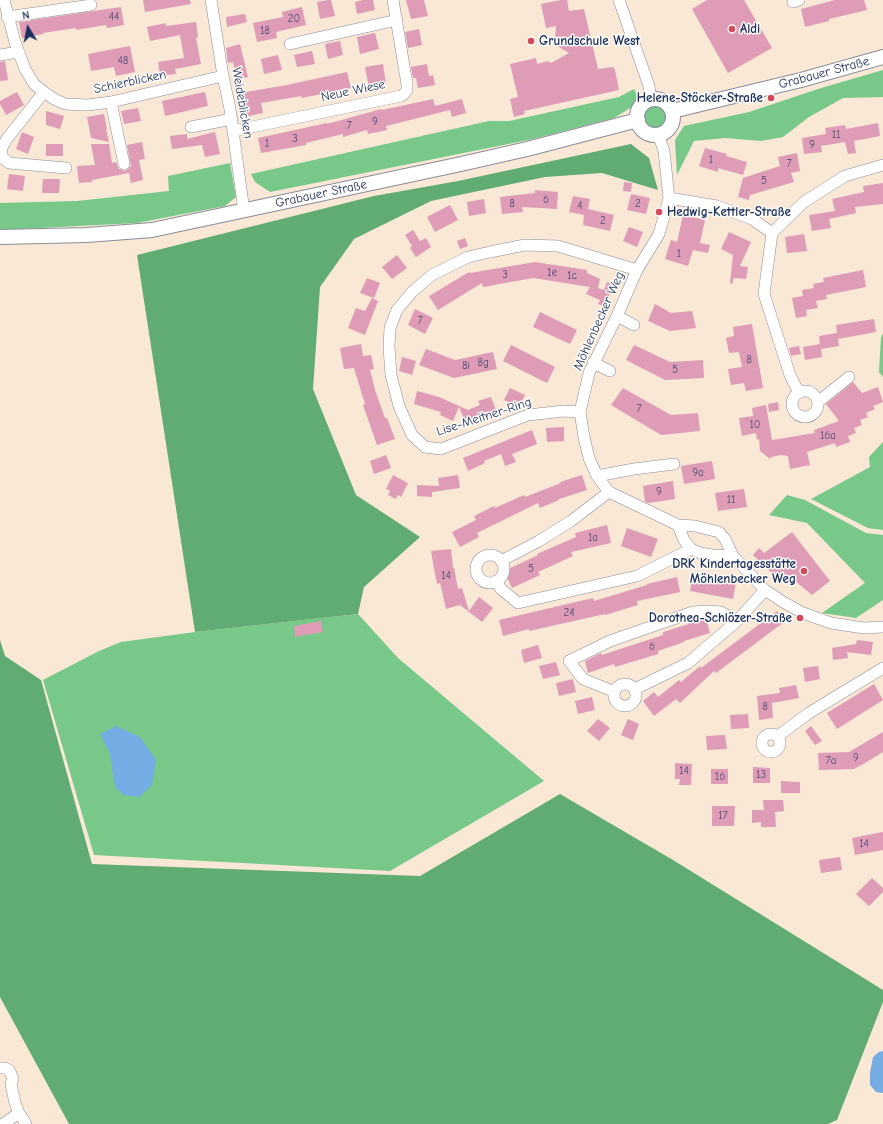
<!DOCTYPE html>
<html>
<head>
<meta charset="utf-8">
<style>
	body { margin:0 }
	#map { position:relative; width:883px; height:1124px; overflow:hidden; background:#f8e8d5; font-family:"Comic Neue",sans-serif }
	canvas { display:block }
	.north { position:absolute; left:8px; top:8px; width:40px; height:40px; -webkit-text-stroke:3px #fdfcf7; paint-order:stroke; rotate:350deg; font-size:11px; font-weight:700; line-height:16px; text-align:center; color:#1b2f5e }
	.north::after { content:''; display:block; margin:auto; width:14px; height:18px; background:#1b2f5e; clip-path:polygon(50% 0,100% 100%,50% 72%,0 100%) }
</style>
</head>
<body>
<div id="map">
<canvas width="883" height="1124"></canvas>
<div class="north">N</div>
</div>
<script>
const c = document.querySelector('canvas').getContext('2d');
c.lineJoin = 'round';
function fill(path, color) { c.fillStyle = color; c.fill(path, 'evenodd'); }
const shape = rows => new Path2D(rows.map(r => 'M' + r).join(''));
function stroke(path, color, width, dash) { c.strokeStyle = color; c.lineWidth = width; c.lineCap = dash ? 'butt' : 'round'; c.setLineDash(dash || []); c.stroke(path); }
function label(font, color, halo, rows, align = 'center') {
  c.font = font + ' "Comic Neue",sans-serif'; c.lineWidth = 3; c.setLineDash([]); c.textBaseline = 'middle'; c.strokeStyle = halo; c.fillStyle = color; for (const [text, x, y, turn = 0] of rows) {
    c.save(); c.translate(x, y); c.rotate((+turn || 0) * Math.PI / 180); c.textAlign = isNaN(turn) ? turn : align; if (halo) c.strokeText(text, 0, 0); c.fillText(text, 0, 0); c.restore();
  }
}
fill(shape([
	[883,70,883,97,843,98,809,117,783,137,761,141,725,138,694,141,677,175,675,140,684,126,749,112,821,88],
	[634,89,640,102,614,118,533,139,270,192,255,182,251,174,489,121,509,121,619,97],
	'644 117a11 11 0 1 1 22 0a11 11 0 1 1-22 0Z',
	[230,163,236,197,225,206,137,223,0,230,0,203,77,201,169,191,168,176],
	[883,333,883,377,879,372,881,338],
	[883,442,883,530,868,528,811,499,870,467,869,457],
	[787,495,805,500,866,533,883,535,883,600,856,618,822,613,865,583,807,523,769,515],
	[358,614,398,658,544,781,390,871,94,855,43,680,99,651,121,642,195,632]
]), '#77c889');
fill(shape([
	[631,144,649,158,658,190,602,173,545,177,431,201,354,239,320,287,313,389,356,495,420,537,364,587,358,614,195,632,137,255,374,196,458,181],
	[0,640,5,656,41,680,92,864,420,876,560,794,673,860,883,990,883,1002,837,1120,828,1124,69,1124,0,997]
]), '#61ac75');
fill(shape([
	[116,726,140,737,156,760,152,785,139,797,123,795,115,787,110,754,100,734],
	[883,1051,883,1093,876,1092,870,1085,870,1073,873,1057,879,1052]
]), '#76ace4');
fill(shape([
	[143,0,190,0,191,4,145,12],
	[328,0,331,0,335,16,320,19,317,2],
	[363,0,373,0,375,10,357,14,355,2],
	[406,0,424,0,428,16,411,19],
	[561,0,567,0,569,11,584,9,598,69,613,67,615,70,619,90,524,111,525,114,514,117,510,99,518,97,510,64,536,58,537,64,548,61,551,63,569,53,557,46,555,41,556,26,546,28,541,4],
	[707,0,744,0,772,48,728,73,692,9],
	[835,0,864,0,867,10,829,19,829,21,805,27,801,9],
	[121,7,124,25,107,28,106,25,76,30,76,28,43,33,43,34,22,38,19,22],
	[302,7,306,25,276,32,277,38,257,42,253,23,283,17,282,12],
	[245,14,247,22,227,27,226,17],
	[196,22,198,37,196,38,201,64,175,69,176,74,160,76,158,62,184,58,180,35,150,41,147,27,166,23,166,26],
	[419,29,422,45,408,48,405,32],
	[375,33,379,49,360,54,357,37],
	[340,41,343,55,328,59,325,44],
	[240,44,248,77,237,80,233,62,228,63,226,48],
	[130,46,135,72,116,76,114,67,91,71,88,54],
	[312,51,315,64,297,67,294,55],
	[278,55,282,70,264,74,261,59],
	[5,61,8,80,0,81,0,62],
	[383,64,386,84,369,88,365,67],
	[427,64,429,76,433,75,435,85,418,88,416,78,413,78,411,67],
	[347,72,351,88,302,98,301,96,261,103,263,113,244,117,240,93,287,85],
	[17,92,24,105,6,115,0,104,0,101],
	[205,92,208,106,165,116,162,101],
	[433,99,435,106,462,99,466,113,452,117,450,110,386,126,387,130,368,134,367,130,343,137,343,134,306,143,306,145,261,153,258,138,327,123,327,124,381,109,382,110],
	[138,108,141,121,124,124,121,111],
	[46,111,64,116,60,129,46,125],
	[104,114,107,129,106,129,109,142,91,138,87,117],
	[878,123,880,136,854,141,856,153,848,154,845,142,821,146,822,152,804,154,802,138,826,134,825,128,845,125,846,129],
	[22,132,34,137,28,154,16,149],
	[215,132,220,154,205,157,202,145,172,149,170,136,187,134,187,139],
	[142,142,145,159,139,160,143,180,131,183,129,173,92,180,92,182,79,183,77,166,95,165,91,144,109,144,112,163,116,162,119,169,125,171,128,169,131,166,127,145],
	[46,144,63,144,63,156,46,156],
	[705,148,727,154,726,156,747,162,743,175,718,168,718,172,699,166],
	[797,153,800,171,791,173,794,182,750,195,749,200,738,197,743,178,780,166,778,157],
	[9,174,25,176,23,191,7,189],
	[43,179,60,179,59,193,42,193],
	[624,182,632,183,631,192,623,191],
	[883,183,883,204,855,207,856,213,829,219,831,228,812,231,809,215,835,211,832,199,864,192,863,186],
	[535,190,558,192,557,209,522,207,523,212,502,214,500,197,535,193],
	[631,194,650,198,646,214,627,210],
	[573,196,590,199,588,209,614,215,610,231,583,225,584,215,569,212],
	[484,199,486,213,469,216,467,202],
	[450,205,458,220,435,232,427,217],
	[683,215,705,220,700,243,710,245,708,253,693,250,688,266,665,259,671,240,677,242],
	[629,227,643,232,637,247,623,241],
	[413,230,420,241,426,238,431,247,416,257,410,248,412,246,405,235],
	[729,232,751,242,740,266,748,267,746,279,734,278,732,284,730,283,733,255,721,249],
	[804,234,807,251,787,253,785,237],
	[465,238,468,246,460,249,457,241],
	[397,255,407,268,392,279,382,267],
	[535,262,587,270,587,273,600,279,598,288,604,290,607,282,614,285,604,306,598,304,600,300,586,294,590,287,533,278,483,287,482,283,438,310,429,296,469,272,470,273],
	[863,270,866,287,826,295,827,299,816,301,818,308,806,310,807,316,796,318,792,298,803,296,802,290,814,288,813,284,824,282,823,278],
	[367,278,380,283,374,298,360,293],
	[372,298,378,301,365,335,348,328,356,308,365,311],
	[655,304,671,313,692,311,696,328,670,331,648,321],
	[415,309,433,318,425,334,408,325],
	[540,312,577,330,570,344,533,327],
	[874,319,876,332,838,339,839,346,821,349,822,357,805,360,803,347,820,344,819,336,837,333,836,325],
	[752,324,763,388,746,391,744,383,731,385,728,369,742,367,739,352,729,353,726,338,734,336,733,327],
	[361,344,363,356,371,355,374,369,370,370,375,390,385,418,387,418,395,439,377,445,363,405,365,404,354,368,344,369,340,348],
	[511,345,555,367,547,383,503,361],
	[634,345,670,362,703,360,704,378,665,380,626,360],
	[799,346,801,354,791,356,789,348],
	[426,349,455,360,493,352,497,369,454,378,419,365],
	[402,357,416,361,412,375,399,371],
	[853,382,862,393,878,387,883,402,873,406,875,409,866,413,868,417,860,420,862,425,854,428,856,433,848,436,850,442,836,447,835,443,807,452,810,465,790,469,788,456,781,455,771,457,770,459,760,451,759,439,757,440,756,433,742,436,739,418,753,416,752,408,766,405,772,440,815,433,814,430,839,421,826,404],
	[510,388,525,395,519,407,504,400],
	[623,388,671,415,698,413,700,431,661,435,611,405],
	[417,391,439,397,468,410,480,405,478,401,491,397,497,413,466,424,459,407,453,421,440,415,441,412,414,404],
	[778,402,779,410,769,412,768,404],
	[564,427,564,441,547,442,546,428],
	[532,430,537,444,512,454,516,462,505,466,501,454,484,461,485,463,468,471,463,458],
	[386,455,391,468,374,474,370,461],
	[712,461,715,479,684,484,681,466],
	[393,475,408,483,401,497,398,495,396,499,388,495,390,491,386,489],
	[458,475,460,488,432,492,432,497,417,496,417,485,439,486,438,478],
	[582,475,587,490,559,499,559,500,540,508,538,503,477,533,479,537,460,547,452,532,476,520,474,516,494,506,495,508,524,495,525,497,561,483,560,482],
	[673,481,675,499,649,503,645,502,643,486],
	[744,489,747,507,718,511,715,493],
	[607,525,611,543,571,552,573,556,538,572,540,575,512,588,504,571,538,555,537,554,576,537,575,533],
	[627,528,658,539,651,557,621,546],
	[792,532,830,581,812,595,788,575,784,580,779,576,777,578,753,555,759,548,764,553],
	[451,549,453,568,454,567,458,589,462,588,469,611,479,597,493,608,482,622,460,605,446,609,440,583,437,584,433,563,431,551],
	[693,573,736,582,733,599,690,591],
	[677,577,680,592,637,601,638,605,605,615,605,614,529,631,529,629,503,636,499,620,593,598,594,601,647,585,647,584],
	[777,611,784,622,716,673,714,671,680,703,676,699,654,716,643,701,654,692,658,697,679,680,681,682,700,666,701,668],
	[702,618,706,618,710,633,684,641,684,642,658,651,658,654,615,667,614,664,588,673,585,661,601,653,602,655,663,635,663,632,689,624,688,623],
	[321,621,323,632,295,637,294,626],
	[857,640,873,642,871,655,847,652,848,658,833,660,832,648,856,644],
	[538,645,542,658,524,663,521,650],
	[556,662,560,675,543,679,539,666],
	[818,666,820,679,805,682,803,668],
	[573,679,576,692,559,696,556,683],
	[874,684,883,700,837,729,827,713],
	[796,685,799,698,772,703,773,718,759,720,757,696,780,693,779,688],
	[592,697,595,710,578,714,575,701],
	[748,714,749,728,731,729,730,715],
	[598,719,610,728,599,741,587,731],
	[628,719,639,724,633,740,621,735],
	[811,726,822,741,815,745,805,731],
	[883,732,883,752,865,763,854,769,819,770,818,753,849,752],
	[725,735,727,749,707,750,706,736],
	[675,763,692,764,691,785,679,785,680,779,675,779],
	[753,767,770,768,770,783,753,783],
	[711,769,728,769,728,784,711,784],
	[781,781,800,782,800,793,781,793],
	[763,800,783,800,784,811,775,812,776,827,761,827,761,822,752,823,752,810,764,810],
	[712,806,735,806,734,826,712,826],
	[883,832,883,850,855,855,852,838],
	[840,857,842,870,821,873,819,860],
	[872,878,883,888,883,892,869,906,856,894]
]), '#de9cb7');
const minor = shape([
	[4,0,15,42,25,69,34,84,44,92,54,99,65,104,88,105,111,102,223,76],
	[211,0,223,76,230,109,244,211],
	[619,0,649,86,651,99],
	[793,2,799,0],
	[7,17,91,5],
	[290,44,397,20],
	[0,55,18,52],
	[44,92,6,140,2,148,1,153,3,158,9,163,66,168],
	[111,102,124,164],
	[191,127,232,119],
	[233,131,401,96,404,94,407,90,407,84,393,0],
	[658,134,664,151,669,198,665,213,659,234,637,270,617,316,589,373,580,412,584,437,589,458,597,476,609,492,678,525,695,526,719,532,725,539,733,556,765,590,783,602,803,613,831,623,864,628,883,627],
	[669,198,717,206,752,219,772,233],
	[617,316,634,325],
	[593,363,610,371],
	'792 404a13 13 0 1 1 26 0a13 13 0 1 1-26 0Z',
	[799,393,790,375,764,294,772,233,804,202,845,176,883,165],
	[818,402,849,377],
	[580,412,564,411,528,415,441,449,425,447,412,435,399,406,391,375,389,347,390,328,397,310,412,292,432,275,468,257,490,252,525,245,558,246,637,270],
	[597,476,634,469,674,464],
	[678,525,684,540,691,549,700,553,712,555,733,556],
	'476 569a14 14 0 1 1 28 0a14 14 0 1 1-28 0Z',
	[501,561,539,541,571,521,609,492],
	[496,581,501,589,518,603,637,576,691,549],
	'614 695a11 11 0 1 1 22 0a11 11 0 1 1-22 0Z',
	[635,689,688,663,737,621,765,590],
	[615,692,583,679,569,661,610,641,693,612,709,611,721,612,737,621],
	'762 743a9 9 0 1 1 18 0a9 9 0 1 1-18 0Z',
	[778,736,809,713,883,668],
	[0,1068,5,1068,9,1070,11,1074,13,1079,11,1084,15,1103,19,1113,26,1124],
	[3,1124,19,1113]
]);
const major = shape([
	'637 117a18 18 0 1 1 36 0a18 18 0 1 1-36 0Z',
	[672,111,801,80,883,57],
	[0,237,87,235,152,230,461,164,527,149,638,120]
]);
stroke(minor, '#8a8c9a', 12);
stroke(major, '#8a8c9a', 16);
stroke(minor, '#fff', 11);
stroke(major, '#fff', 14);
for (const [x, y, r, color] of [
	[732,29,4,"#d1495b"],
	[531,41,4,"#d1495b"],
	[771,98,4,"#d1495b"],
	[659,212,4,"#d1495b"],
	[804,571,4,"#d1495b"],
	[800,618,4,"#d1495b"]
]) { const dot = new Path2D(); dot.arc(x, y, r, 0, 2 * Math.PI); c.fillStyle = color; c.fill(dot); stroke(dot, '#fdfcf7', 1.5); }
label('11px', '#4c4a74', null, [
	["44",114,17],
	["20",294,19],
	["18",265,31],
	["48",123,61],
	["9",375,122],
	["7",349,126],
	["11",836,135],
	["3",295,139],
	["1",267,144],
	["9",812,145],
	["1",711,160],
	["7",789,164],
	["5",764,181],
	["6",546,200],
	["8",512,204],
	["2",638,204],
	["4",580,206],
	["2",603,221],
	["1",679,254],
	["1e",552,273],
	["3",505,275],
	["1c",572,276],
	["7",420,321],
	["8",749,360],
	["8g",483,363],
	["8i",466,366],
	["5",675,370],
	["7",639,409],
	["10",755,425],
	["16a",828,436],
	["9a",698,473],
	["9",659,492],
	["11",731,500],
	["1a",593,538],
	["5",531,569],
	["14",446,576],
	["24",569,613],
	["6",652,647],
	["8",765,707],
	["9",856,758],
	["7a",831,761],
	["14",684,771],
	["13",761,775],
	["16",720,777],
	["17",723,816],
	["14",864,844]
]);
label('bold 13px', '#1b2f5e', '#fdfcf7', [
	["Aldi",740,29],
	["Grundschule West",539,41],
	["Helene-Stöcker-Straße",763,98,"right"],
	["Hedwig-Kettler-Straße",667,212],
	["DRK Kindertagesstätte",796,564,"right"],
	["Möhlenbecker Weg",796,579,"right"],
	["Dorothea-Schlözer-Straße",792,618,"right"]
], 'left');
label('13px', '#1b2f5e', '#fdfcf7', [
	["Grabauer Straße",824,73,-15],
	["Schierblicken",130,82,-12],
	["Neue Wiese",353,91,-12],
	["Weideblicken",242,103,80],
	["Grabauer Straße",321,194,-12],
	["Möhlenbecker Weg",599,321,-66],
	["Lise-Meitner-Ring",484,417,-18]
]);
</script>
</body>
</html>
